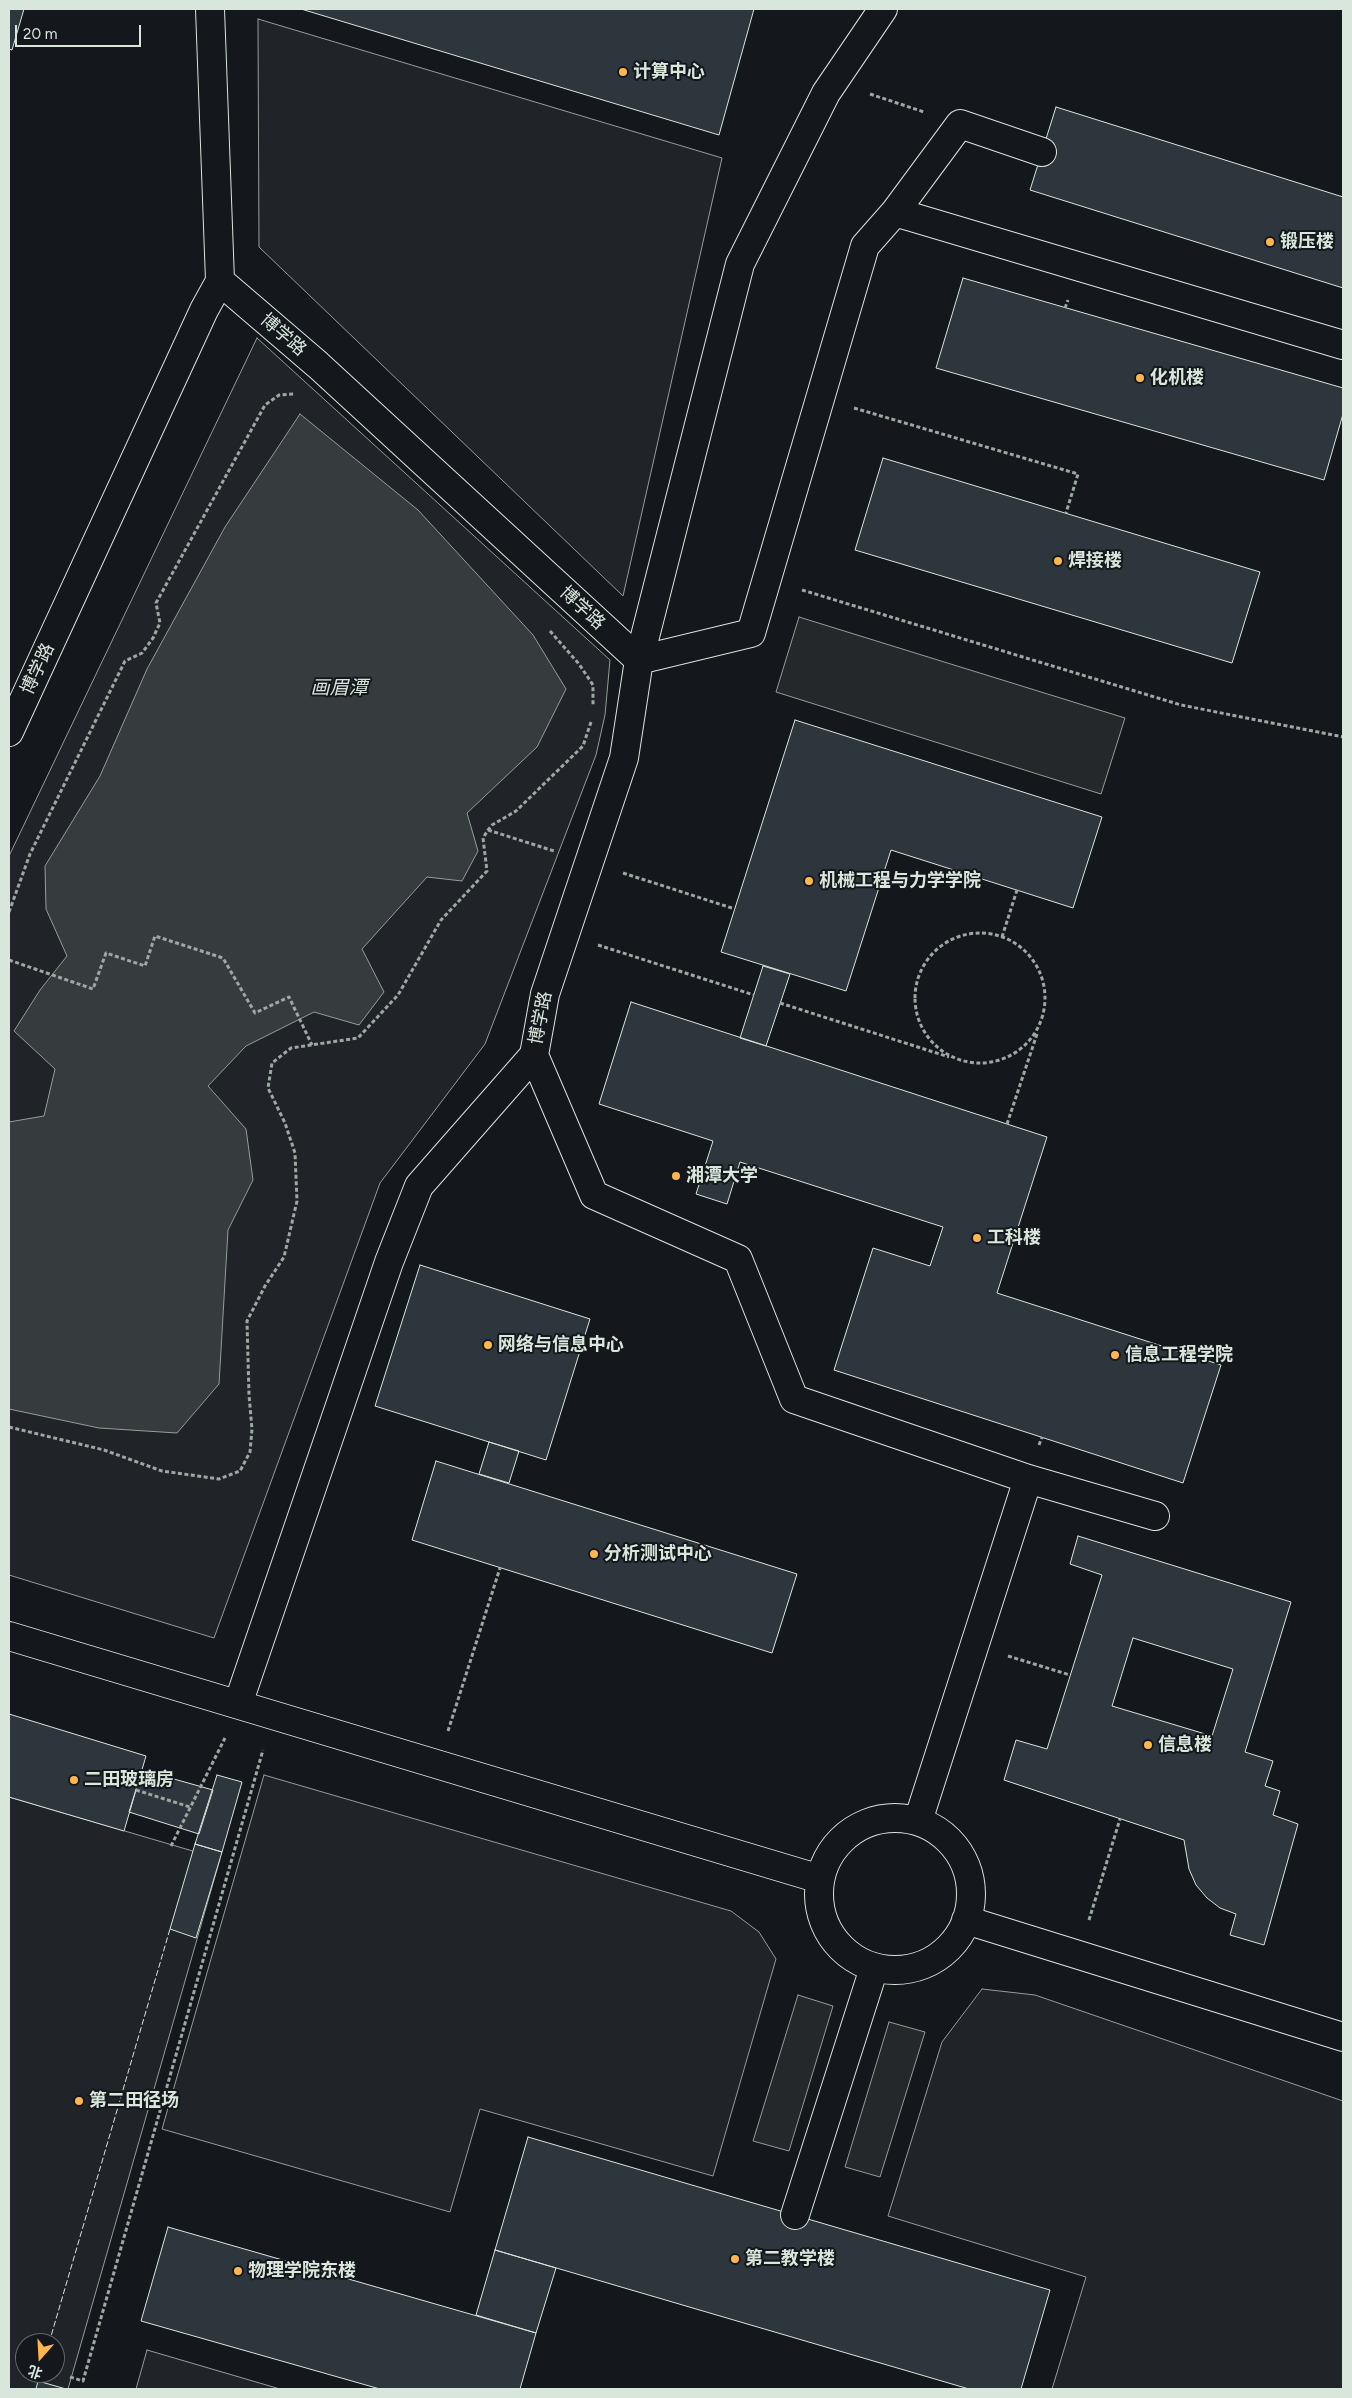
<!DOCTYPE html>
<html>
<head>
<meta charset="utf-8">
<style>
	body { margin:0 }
	#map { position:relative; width:1352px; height:2398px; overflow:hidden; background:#14181c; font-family:Figtree,"Noto Sans SC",sans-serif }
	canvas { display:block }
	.frame { position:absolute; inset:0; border:10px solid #d8e6dc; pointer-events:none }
	.north { position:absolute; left:15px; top:2333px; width:50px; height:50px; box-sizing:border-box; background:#14181c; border:1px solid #626a69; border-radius:50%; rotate:199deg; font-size:14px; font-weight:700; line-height:20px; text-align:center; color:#d8e6dc }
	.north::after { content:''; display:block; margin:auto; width:18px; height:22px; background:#ffb74d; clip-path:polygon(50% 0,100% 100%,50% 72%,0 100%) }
	.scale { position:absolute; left:15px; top:25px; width:126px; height:22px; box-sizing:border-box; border:2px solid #d8e6dc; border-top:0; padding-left:6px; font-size:15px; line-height:18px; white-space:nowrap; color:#d8e6dc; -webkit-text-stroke:4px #14181c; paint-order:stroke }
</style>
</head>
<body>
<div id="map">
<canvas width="1352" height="2398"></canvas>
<div class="frame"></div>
<div class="north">北</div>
<div class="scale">20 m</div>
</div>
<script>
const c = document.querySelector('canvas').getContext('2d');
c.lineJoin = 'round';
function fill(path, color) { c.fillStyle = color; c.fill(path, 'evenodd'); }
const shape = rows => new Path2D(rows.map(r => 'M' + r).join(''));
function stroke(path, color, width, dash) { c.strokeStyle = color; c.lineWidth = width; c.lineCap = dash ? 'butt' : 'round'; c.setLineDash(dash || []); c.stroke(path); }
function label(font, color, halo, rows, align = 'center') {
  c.font = font + ' Figtree,"Noto Sans SC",sans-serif'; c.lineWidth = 4; c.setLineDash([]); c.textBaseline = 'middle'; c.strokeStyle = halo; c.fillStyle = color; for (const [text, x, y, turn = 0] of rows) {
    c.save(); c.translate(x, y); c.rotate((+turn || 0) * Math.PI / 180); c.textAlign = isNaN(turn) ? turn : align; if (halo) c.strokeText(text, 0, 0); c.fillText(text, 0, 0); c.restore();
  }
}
const green = shape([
	[258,19,722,158,623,596,259,247,258,19],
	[257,338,610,660,605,715,596,755,485,1044,380,1183,214,1638,9,1575,9,856,257,338],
	[264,1775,731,1911,759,1932,776,1959,713,2176,480,2109,450,2212,162,2129,264,1775],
	[9,1797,220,1859,68,2389,9,2389,9,1797],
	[25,2343,55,2343,55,2373,25,2373,25,2343],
	[982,1989,1035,1995,1343,2101,1343,2389,1052,2389,1086,2277,888,2216,942,2042,982,1989],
	[147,2350,280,2389,136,2389,147,2350]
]);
fill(green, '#202428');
stroke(green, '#939e99', 1);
const parking = shape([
	[799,617,1125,718,1101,794,776,692,799,617],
	[798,1995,833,2006,789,2151,753,2141,798,1995],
	[889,2022,925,2032,880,2177,845,2167,889,2022]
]);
fill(parking, '#24282b');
stroke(parking, '#939e99', 1);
const water = shape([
	[300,414,418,510,533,635,566,689,537,747,467,813,478,851,462,881,427,877,362,949,384,992,359,1025,314,1012,246,1046,208,1086,246,1129,253,1180,228,1230,219,1384,177,1433,99,1428,9,1409,9,1122,44,1116,55,1069,14,1031,40,990,67,956,46,909,45,866,100,776,147,669,225,527,300,414]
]);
fill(water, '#363b3e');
stroke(water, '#939e99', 1);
const building = shape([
	[9,9,24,9,12,50,9,49,9,9],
	[301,9,754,9,719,135,301,9],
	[1056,107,1343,197,1343,288,1030,190,1056,107],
	[963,278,1343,388,1343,414,1324,480,936,368,963,278],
	[883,458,1260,572,1232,663,855,550,883,458],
	[795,720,1102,817,1073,908,891,850,846,991,721,952,795,720],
	[763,966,790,974,766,1046,740,1038,763,966],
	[631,1002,1047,1137,997,1293,1221,1365,1183,1483,834,1370,873,1248,930,1266,943,1227,740,1162,727,1204,696,1194,713,1141,599,1104,631,1002],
	[420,1265,590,1319,546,1460,375,1406,420,1265],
	[489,1442,519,1451,509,1483,479,1474,489,1442],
	[436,1461,797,1574,772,1653,412,1540,436,1461],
	[1078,1536,1291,1602,1245,1752,1273,1761,1265,1786,1280,1791,1273,1815,1298,1824,1264,1945,1230,1935,1236,1914,1220,1908,1207,1898,1196,1885,1189,1869,1184,1840,1004,1780,1016,1740,1047,1749,1102,1575,1070,1564,1078,1536],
	[1133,1638,1233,1669,1212,1736,1112,1706,1133,1638],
	[9,1714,146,1756,124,1831,9,1797,9,1714],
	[142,1770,213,1790,199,1834,129,1812,142,1770],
	[217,1775,242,1782,222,1852,195,1844,217,1775],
	[195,1844,222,1852,196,1938,170,1929,195,1844],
	[528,2137,1050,2290,1021,2389,969,2389,495,2250,528,2137],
	[168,2227,536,2333,520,2389,380,2389,141,2321,168,2227],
	[495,2250,556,2268,536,2333,476,2315,495,2250],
	[38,2381,66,2389,68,2389,36,2389,38,2381]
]);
fill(building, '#2c363c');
stroke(building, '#d8e6dc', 1);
const minor = shape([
	[210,9,220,281,318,365,639,660,624,758,545,994,534,1055],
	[883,9,826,93,740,264,639,660,751,633,865,246,895,212,960,124,1042,152],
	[895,212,1343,345],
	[9,732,204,310,220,281],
	[534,1055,594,1195,738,1259,794,1399,1028,1479,1155,1516],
	[9,1636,820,1879],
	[238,1704,389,1262,419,1186,534,1055],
	'819 1894a76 76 0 1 1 152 0a76 76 0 1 1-152 0Z',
	[918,1821,1028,1479],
	[966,1920,1343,2037],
	[795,2215,874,1968]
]);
stroke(minor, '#d8e6dc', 30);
stroke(shape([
	[870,94,924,112],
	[1065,308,1068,300],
	[854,408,1078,474,1066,513],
	[802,590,1181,705,1343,737],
	[550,631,579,664,593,685,593,706],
	[488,830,554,851],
	[623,873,735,909],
	[9,912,30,854,125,661,142,653,153,638,160,623,156,603,265,405,279,395,294,394],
	'915 998a65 65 0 1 1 130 0a65 65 0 1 1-130 0Z',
	[1002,937,1017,890],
	[598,945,754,995],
	[9,960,93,989,106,953,145,966,155,936,223,958,255,1013,289,997,312,1045],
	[780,1003,949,1057],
	[1007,1124,1037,1034],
	[9,1427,104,1450,162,1471,219,1479,240,1471,250,1452,252,1429,249,1395,247,1321,265,1286,284,1257,297,1201,295,1153,285,1123,268,1088,272,1063,291,1048,358,1038,398,995,441,920,487,871,483,838,488,830,492,825,516,811,583,746,591,722],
	[1039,1445,1042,1437],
	[1008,1656,1070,1675],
	[448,1731,500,1568],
	[136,1790,190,1807],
	[171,1846,225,1738],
	[1089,1920,1120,1819],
	[70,2377,83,2381,263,1750]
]), '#9da8a2', 3, [4, 2.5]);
stroke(minor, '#14181c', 28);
stroke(shape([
	[49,2343,170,1929],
	[38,2381,40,2373]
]), '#d8e6dc', 1, [6, 2.5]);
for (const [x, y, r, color] of [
	[623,72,5,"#ffb74d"],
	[1270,242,5,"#ffb74d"],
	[1140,378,5,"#ffb74d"],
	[1058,561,5,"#ffb74d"],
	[809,881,5,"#ffb74d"],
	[676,1176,5,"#ffb74d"],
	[977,1238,5,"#ffb74d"],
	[488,1345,5,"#ffb74d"],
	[1115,1355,5,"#ffb74d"],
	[594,1554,5,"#ffb74d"],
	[1148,1745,5,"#ffb74d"],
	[74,1780,5,"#ffb74d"],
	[79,2101,5,"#ffb74d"],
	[735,2259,5,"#ffb74d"],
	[238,2271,5,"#ffb74d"]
]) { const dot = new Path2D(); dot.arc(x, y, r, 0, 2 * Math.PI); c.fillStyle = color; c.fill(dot); stroke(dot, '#14181c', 2); }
label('bold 18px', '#d8e6dc', '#14181c', [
	["计算中心",633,72],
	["锻压楼",1280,242],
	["化机楼",1150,378],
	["焊接楼",1068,561],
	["机械工程与力学学院",819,881],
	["湘潭大学",686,1176],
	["工科楼",987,1238],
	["网络与信息中心",498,1345],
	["信息工程学院",1125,1355],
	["分析测试中心",604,1554],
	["信息楼",1158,1745],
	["二田玻璃房",84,1780],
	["第二田径场",89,2101],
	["第二教学楼",745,2259],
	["物理学院东楼",248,2271]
], 'left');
label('18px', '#d8e6dc', '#14181c', [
	["博学路",283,335,41],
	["博学路",582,608,43],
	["博学路",38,669,-65],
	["博学路",541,1018,-79]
]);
label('italic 19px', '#d8e6dc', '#14181c', [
	["画眉潭",339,688]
]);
</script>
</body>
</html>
